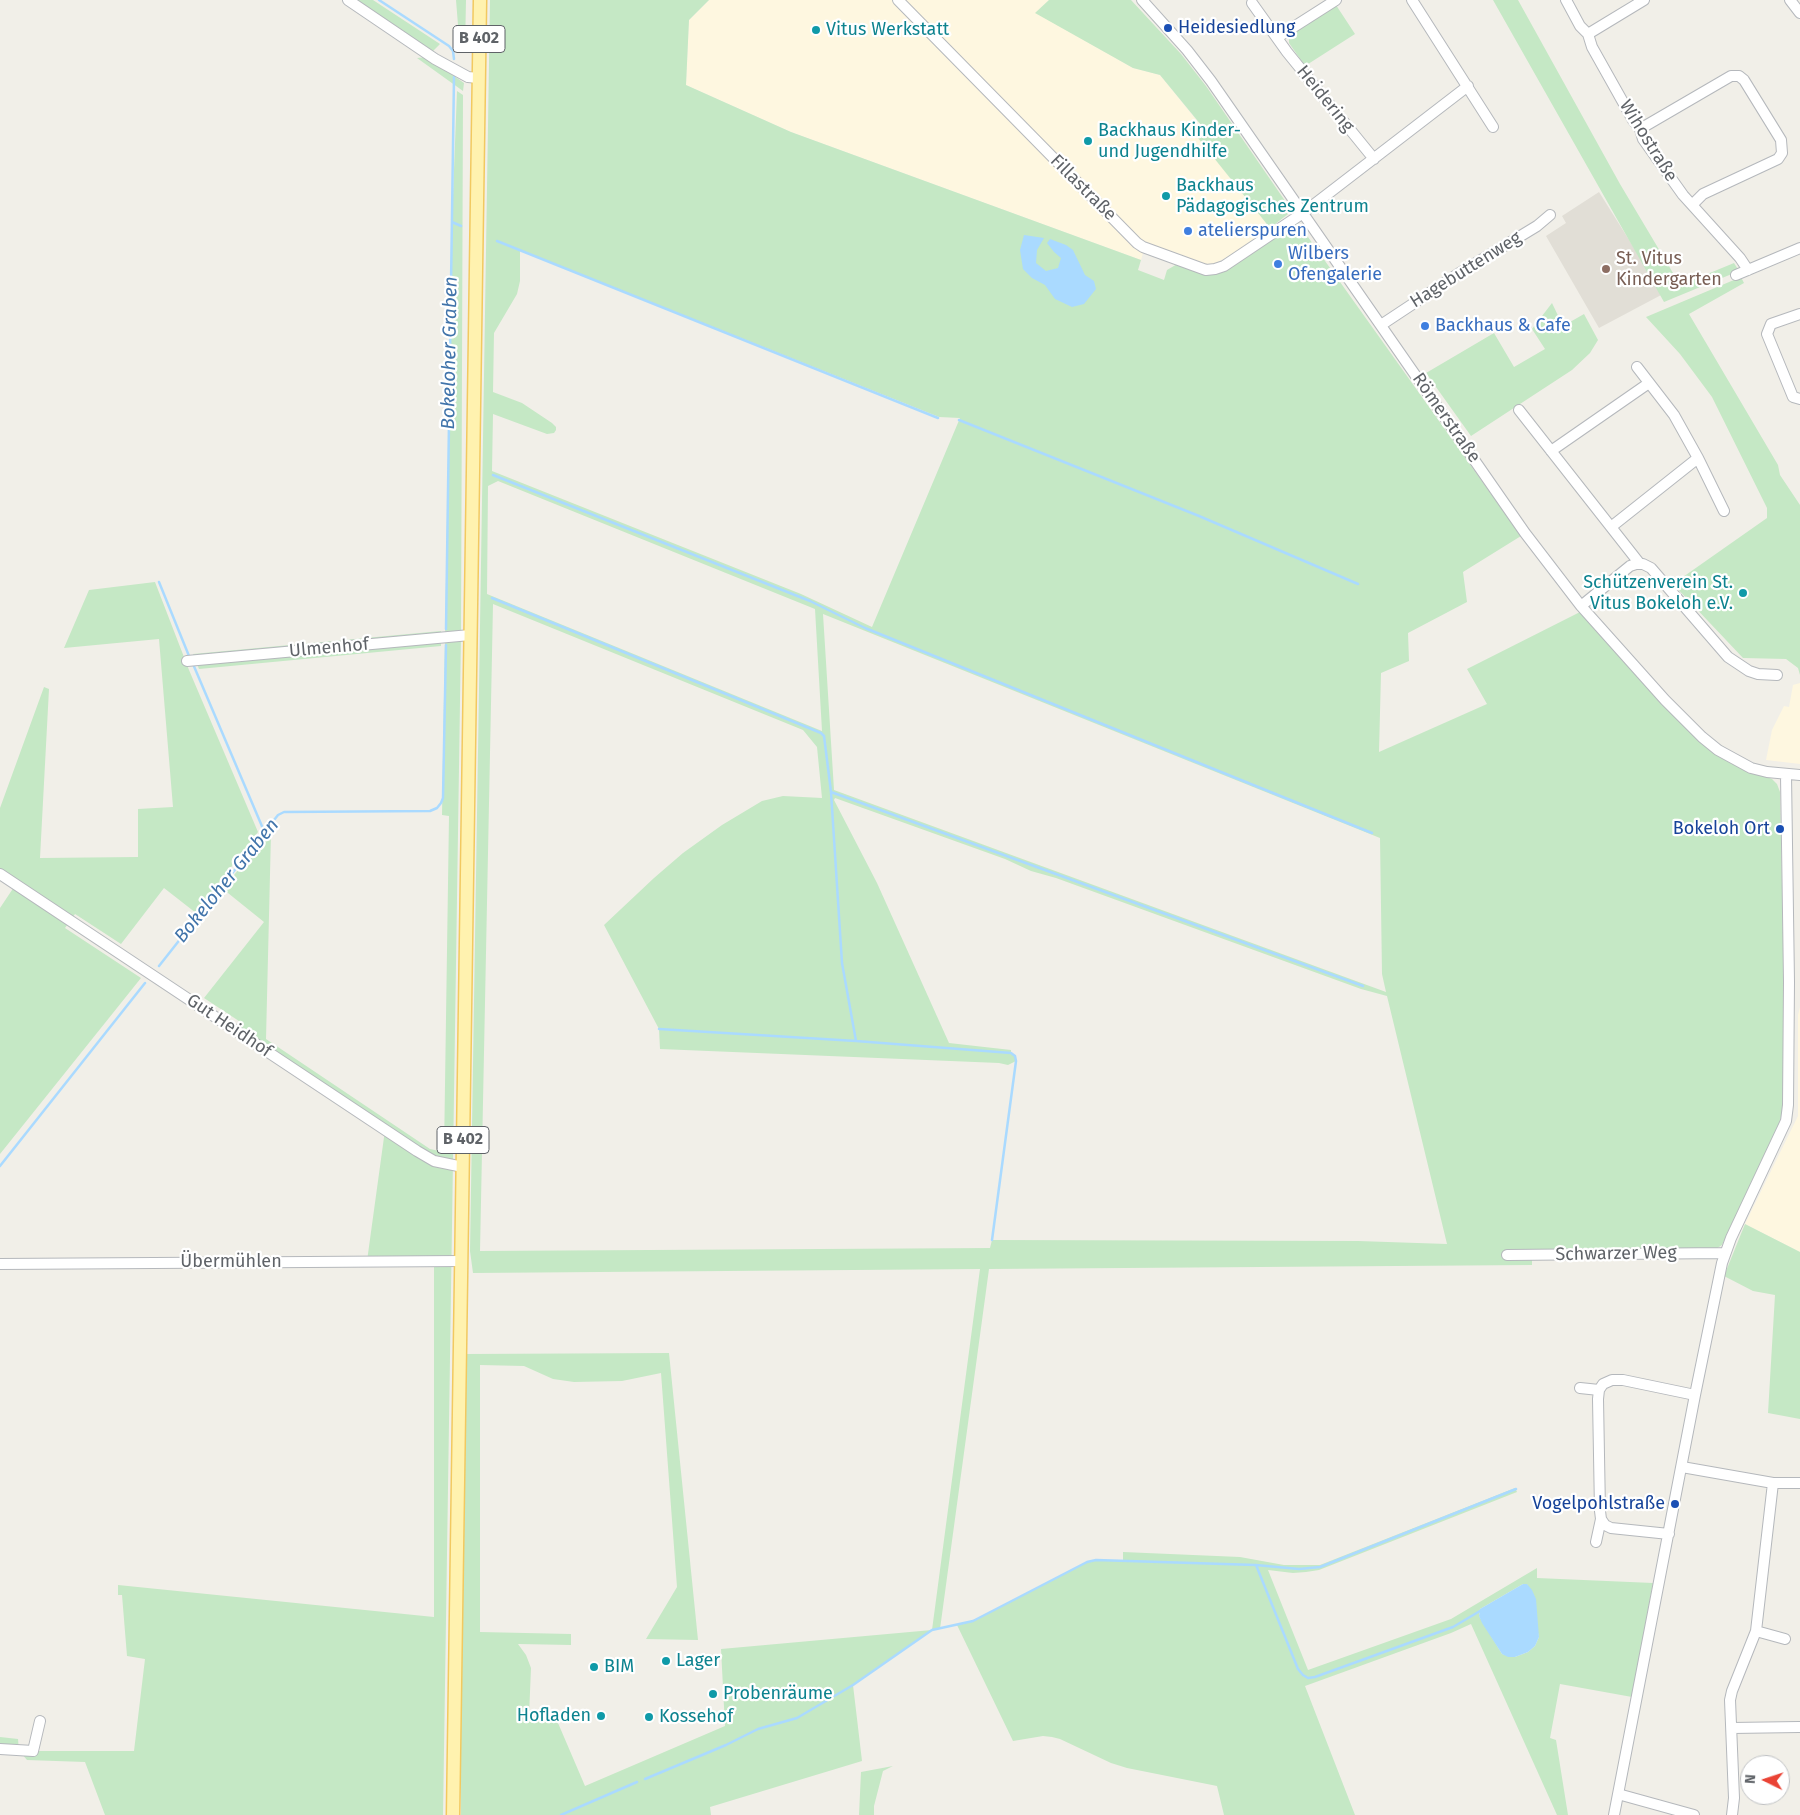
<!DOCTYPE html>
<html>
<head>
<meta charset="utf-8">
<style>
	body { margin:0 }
	#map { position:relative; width:1800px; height:1815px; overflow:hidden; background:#f1efe8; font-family:"Fira Sans",sans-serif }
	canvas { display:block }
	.north { position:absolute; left:1740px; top:1755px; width:50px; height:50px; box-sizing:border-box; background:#fff; border:1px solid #bfc1c3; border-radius:50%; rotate:274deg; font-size:14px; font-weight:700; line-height:20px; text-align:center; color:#5f6368 }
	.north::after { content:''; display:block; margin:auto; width:18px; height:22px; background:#ea4335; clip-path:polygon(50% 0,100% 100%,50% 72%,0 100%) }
</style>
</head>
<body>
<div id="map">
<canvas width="1800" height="1815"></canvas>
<div class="north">N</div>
</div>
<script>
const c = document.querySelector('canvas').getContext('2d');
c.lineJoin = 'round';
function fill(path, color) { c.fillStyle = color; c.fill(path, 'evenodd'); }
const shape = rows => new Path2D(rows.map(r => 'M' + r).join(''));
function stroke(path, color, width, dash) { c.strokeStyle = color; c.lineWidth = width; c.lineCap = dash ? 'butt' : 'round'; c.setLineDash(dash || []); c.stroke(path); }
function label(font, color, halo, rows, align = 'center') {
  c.font = font + ' "Fira Sans",sans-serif'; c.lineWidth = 4.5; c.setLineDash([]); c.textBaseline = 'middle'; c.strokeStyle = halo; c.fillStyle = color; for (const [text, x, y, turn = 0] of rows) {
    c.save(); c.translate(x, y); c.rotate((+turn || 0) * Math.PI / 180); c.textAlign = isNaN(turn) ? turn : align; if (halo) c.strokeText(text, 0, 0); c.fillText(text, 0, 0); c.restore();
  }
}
fill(shape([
	[709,0,1049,0,1036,13,1133,68,1160,75,1206,132,1199,138,1270,228,1234,253,1216,263,1203,266,1146,243,1141,260,791,132,686,85,689,20],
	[1800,683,1800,764,1766,760,1772,730,1784,706,1789,707,1793,685],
	[1800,1007,1800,1252,1745,1224,1798,1116,1798,1015]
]), '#fef7e0');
fill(shape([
	[1599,192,1663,294,1599,328,1546,236,1566,223,1562,216]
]), '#e1ded6');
fill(shape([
	[355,0,373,0,440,44,433,51],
	[456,0,466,0,465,50,460,50],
	[490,0,709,0,689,20,686,85,791,132,1141,260,1138,270,1164,280,1167,270,1179,263,1225,270,1298,223,1521,536,1463,572,1467,602,1408,633,1409,661,1381,673,1379,752,1487,704,1467,669,1582,611,1661,704,1699,737,1740,767,1772,779,1777,784,1780,792,1784,980,1784,1105,1778,1128,1722,1245,1710,1253,1532,1255,1532,1265,989,1269,940,1629,932,1630,853,1685,862,1761,710,1807,711,1815,461,1815,461,1649,465,1354,669,1353,698,1640,646,1639,677,1587,661,1373,622,1381,574,1382,553,1379,524,1366,480,1365,480,1632,571,1634,571,1645,518,1644,526,1655,531,1668,529,1716,555,1716,585,1786,725,1726,721,1649,932,1630,980,1269,473,1273,470,1251],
	[520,250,939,417,960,418,872,627,801,594,492,471,493,414,547,434,554,433,556,430,556,427,552,423,522,403,493,392,494,333,517,294,520,281],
	[498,481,815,609,822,731,487,594,488,486],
	[493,604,803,730,817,747,822,798,783,796,762,801,722,825,683,853,654,878,604,925,659,1029,660,1049,999,1063,1008,1065,1016,1061,1015,1056,1011,1053,1011,1050,949,1043,877,883,834,800,835,798,1005,859,1031,871,1056,878,1361,989,1387,996,1447,1244,1358,1241,994,1240,992,1240,990,1248,480,1251],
	[823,614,1380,838,1382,974,1386,992,834,790],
	[1049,0,1131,0,1181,54,1206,86,1292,211,1270,228,1198,138,1206,131,1160,75,1133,68,1035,13],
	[1493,0,1518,0,1620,184,1676,278,1682,282,1688,282,1734,263,1739,271,1664,302],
	[1336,5,1355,34,1305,66,1289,43,1289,37,1292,33],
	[427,57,464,83,463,91,417,58],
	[457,91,463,95,461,636,443,1815,105,1815,85,1762,27,1760,21,1753,0,1752,0,1737,18,1739,19,1751,134,1751,145,1659,127,1656,122,1595,118,1595,118,1585,434,1617,434,1261,367,1261,385,1130,237,1031,242,1023,204,998,264,922,223,889,265,836,271,833,266,1039,430,1149,444,1152,449,816,442,815,452,222],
	[1741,277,1744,283,1689,314,1778,465,1780,475,1800,505,1800,675,1798,668,1786,659,1743,658,1673,584,1767,518,1767,508,1712,397,1680,354,1646,317],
	[1552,303,1563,326,1584,314,1598,340,1590,353,1572,370,1471,436,1426,373,1494,333,1514,367,1545,349,1532,329],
	[155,582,189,670,258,832,196,913,164,888,121,944,75,914,65,928,141,978,0,1154,0,908,16,884,0,874,0,808,44,687,49,689,40,858,138,857,138,809,173,807,159,639,64,648,89,590],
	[441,631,441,646,199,669,193,654],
	[1745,1224,1800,1252,1800,1419,1768,1413,1775,1295,1753,1291,1724,1276],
	[1515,1488,1517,1492,1319,1570,1306,1572,1293,1573,1268,1570,1308,1670,1451,1619,1537,1568,1537,1578,1653,1583,1632,1697,1560,1684,1550,1738,1556,1740,1568,1815,1557,1815,1471,1624,1451,1633,1305,1686,1355,1815,1224,1815,1217,1786,1127,1768,1111,1763,1060,1739,1052,1737,1043,1736,1013,1741,957,1625,973,1621,1087,1562,1096,1560,1123,1561,1123,1552,1240,1557,1284,1565,1320,1565],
	[1523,1584,1527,1584,1539,1637,1535,1646,1528,1652,1515,1657,1502,1654,1479,1616,1480,1609],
	[893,1766,883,1771,874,1806,874,1815,859,1815,861,1772]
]), '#c5e8c5');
fill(shape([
	[1024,235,1044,238,1037,250,1036,263,1046,271,1058,268,1061,258,1054,252,1047,243,1050,239,1066,245,1073,250,1085,275,1094,281,1096,289,1084,304,1072,307,1055,299,1045,285,1032,278,1023,269,1020,250],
	[1523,1584,1527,1584,1532,1590,1536,1599,1539,1637,1535,1646,1528,1652,1515,1657,1508,1657,1502,1654,1482,1623,1479,1616,1480,1609]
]), '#aadaff');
stroke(shape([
	[379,0,449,46,453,51,454,59],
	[452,222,461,226],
	[497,241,938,418],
	[959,420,1199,516,1358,584],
	[493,475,810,601,865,628,1372,833],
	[159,582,189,656],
	[492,598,821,733,824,736,831,792,842,963,856,1041],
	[446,629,454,77],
	[193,664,264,831],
	[831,792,1363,986],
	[159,966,278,815,284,812,430,811,437,808,441,803,443,798,446,645],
	[659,1029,856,1041,1011,1053,1015,1056,1016,1061,992,1240],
	[0,1166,145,983],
	[1256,1565,1299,1569,1320,1567,1516,1489],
	[645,1779,726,1745,758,1729,797,1718,853,1685,932,1630,973,1621,1087,1562,1096,1560,1256,1565,1298,1669,1303,1675,1308,1678,1315,1677,1453,1627,1480,1611],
	[561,1815,637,1782]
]), '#aadaff', 2.5);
const minor = shape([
	[348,0,435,59,468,77,478,78],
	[898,0,1137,243,1143,247,1206,270,1215,269,1224,266,1303,213,1468,86],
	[1142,0,1187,50,1211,81,1525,533,1581,606,1665,700,1702,737,1718,750,1751,768,1767,772,1800,775],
	[1412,0,1493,127],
	[1566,0,1580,26,1588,34,1592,47,1633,120,1640,129,1643,139,1683,195,1740,258,1748,270],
	[1790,0,1800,13],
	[1252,3,1287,52,1374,159],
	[1588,34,1644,0],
	[1278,37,1336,0],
	[1640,129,1731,76,1739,76,1744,80,1781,140,1782,153,1778,159,1703,194,1693,204],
	[1736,275,1800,248],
	[1800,314,1771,324,1767,334,1793,397,1800,399],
	[1381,325,1458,274,1537,226,1550,215],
	[1637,367,1674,415,1698,458,1724,511],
	[1519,410,1640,564],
	[1551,451,1649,383],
	[1611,527,1698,458],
	[1581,606,1630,566,1636,564,1643,564,1651,568,1728,657,1749,671,1758,674,1777,675],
	[187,661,470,635],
	[0,874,417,1151,434,1161,463,1167],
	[1507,1255,1725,1253],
	[0,1264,462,1261],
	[1580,1388,1599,1390],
	[1682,1467,1773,1483,1800,1483],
	[1669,1534,1611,1528,1605,1525,1601,1519,1600,1511,1598,1399,1599,1390,1603,1384,1612,1380,1623,1380,1695,1395],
	[1596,1542,1601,1519],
	[1756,1631,1785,1639],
	[1732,1728,1799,1727],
	[0,1749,33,1751,40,1721],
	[1618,1794,1694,1815],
	[1614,1815,1695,1395,1722,1263,1731,1238,1786,1121,1788,1105,1789,982,1786,775],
	[1732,1815,1734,1798,1730,1700,1732,1691,1756,1631,1773,1483]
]);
const major = shape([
	[453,1815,480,0]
]);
stroke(minor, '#b5b8bc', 12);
stroke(major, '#f2c960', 15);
stroke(minor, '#fff', 10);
stroke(major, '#fff2af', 12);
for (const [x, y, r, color] of [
	[1168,28,5,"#1a4fb4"],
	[816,30,5,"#0f9aa8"],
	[1088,141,5,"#0f9aa8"],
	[1166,196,5,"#0f9aa8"],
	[1188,231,5,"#3f7fe0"],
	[1278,264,5,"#3f7fe0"],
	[1606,269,5,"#8d6e63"],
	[1425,326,5,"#3f7fe0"],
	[1743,593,5,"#0f9aa8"],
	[1780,829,5,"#1a4fb4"],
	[1675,1504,5,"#1a4fb4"],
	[666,1661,5,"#0f9aa8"],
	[594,1667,5,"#0f9aa8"],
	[713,1694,5,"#0f9aa8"],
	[601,1716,5,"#0f9aa8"],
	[649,1717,5,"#0f9aa8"]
]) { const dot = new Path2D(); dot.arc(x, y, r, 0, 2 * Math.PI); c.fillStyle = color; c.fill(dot); stroke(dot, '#fff', 2); }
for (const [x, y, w] of [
	[479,39,52],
	[463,1140,52]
]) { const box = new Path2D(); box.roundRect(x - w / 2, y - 13.5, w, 27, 4); c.fillStyle = '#fff'; c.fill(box); stroke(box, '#5f6368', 1); }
label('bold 16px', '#5f6368', null, [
	["B 402",479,39],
	["B 402",463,1140]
]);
label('18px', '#164399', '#fff', [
	["Heidesiedlung",1178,28,"left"],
	["Bokeloh Ort",1770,829],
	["Vogelpohlstraße",1665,1504]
], 'right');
label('18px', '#0d838f', '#fff', [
	["Vitus Werkstatt",826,30],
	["Backhaus Kinder-",1098,131],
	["und Jugendhilfe",1098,152],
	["Backhaus",1176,186],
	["Pädagogisches Zentrum",1176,207],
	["Schützenverein St.",1733,583,"right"],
	["Vitus Bokeloh e.V.",1733,604,"right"],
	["Lager",676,1661],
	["BIM",604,1667],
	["Probenräume",723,1694],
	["Hofladen",591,1716,"right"],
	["Kossehof",659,1717]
], 'left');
label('18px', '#5f6368', '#fff', [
	["Heidering",1325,99,51],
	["Wihostraße",1648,141,58],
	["Fillastraße",1083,188,45],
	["Hagebuttenweg",1466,270,-32],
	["Römerstraße",1446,418,55],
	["Ulmenhof",329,648,-5],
	["Gut Heidhof",229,1026,34],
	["Schwarzer Weg",1616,1254,-1],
	["Übermühlen",231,1262]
]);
label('18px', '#366cbe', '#fff', [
	["atelierspuren",1198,231],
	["Wilbers",1288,254],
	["Ofengalerie",1288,275],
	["Backhaus & Cafe",1435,326]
], 'left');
label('18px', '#785e54', '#fff', [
	["St. Vitus",1616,259],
	["Kindergarten",1616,280]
], 'left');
label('italic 19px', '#4174aa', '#fff', [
	["Bokeloher Graben",450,353,-89],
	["Bokeloher Graben",227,881,-51]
]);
</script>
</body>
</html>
